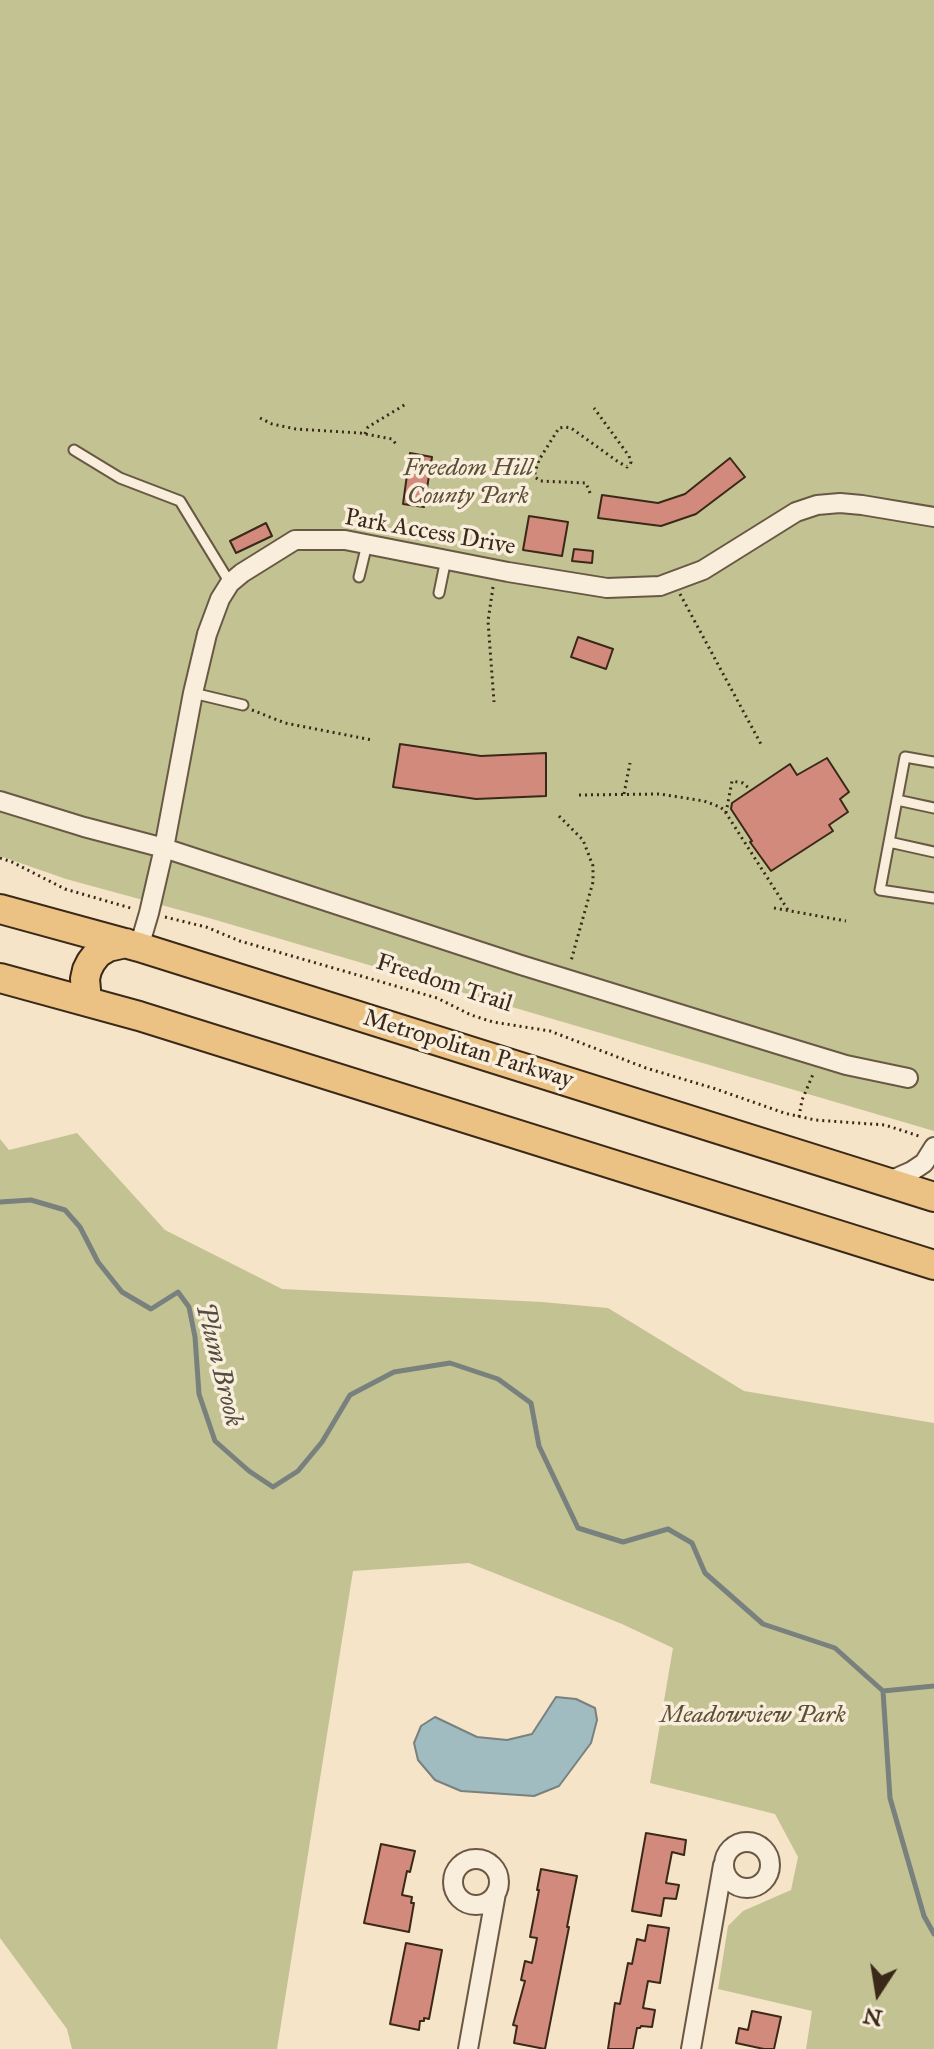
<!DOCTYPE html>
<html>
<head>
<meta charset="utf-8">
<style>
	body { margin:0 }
	#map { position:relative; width:934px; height:2049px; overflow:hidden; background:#f6e4c8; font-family:"IM FELL Great Primer",serif }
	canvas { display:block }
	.north { position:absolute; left:838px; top:1953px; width:80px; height:80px; -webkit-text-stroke:6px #f9eddb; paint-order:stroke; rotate:192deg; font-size:22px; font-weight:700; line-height:32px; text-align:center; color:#3a2918 }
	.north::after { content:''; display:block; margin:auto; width:28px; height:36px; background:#3a2918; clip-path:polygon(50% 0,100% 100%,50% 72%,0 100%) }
</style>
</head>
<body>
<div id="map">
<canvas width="934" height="2049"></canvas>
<div class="north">N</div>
</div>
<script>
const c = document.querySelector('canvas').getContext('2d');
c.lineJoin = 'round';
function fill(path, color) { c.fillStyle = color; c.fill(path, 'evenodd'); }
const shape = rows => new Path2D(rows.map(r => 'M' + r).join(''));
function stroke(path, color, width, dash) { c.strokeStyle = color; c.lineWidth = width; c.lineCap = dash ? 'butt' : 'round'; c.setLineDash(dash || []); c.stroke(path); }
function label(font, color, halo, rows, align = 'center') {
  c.font = font + ' "IM FELL Great Primer",serif'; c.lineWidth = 7; c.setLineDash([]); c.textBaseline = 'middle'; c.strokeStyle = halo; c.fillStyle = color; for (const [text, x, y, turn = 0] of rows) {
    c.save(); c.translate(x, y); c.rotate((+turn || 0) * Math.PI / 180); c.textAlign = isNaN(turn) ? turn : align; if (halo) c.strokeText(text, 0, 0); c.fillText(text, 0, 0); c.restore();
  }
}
fill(shape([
	[0,0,934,0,934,1131,209,918,66,879,0,856],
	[77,1133,165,1230,282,1289,542,1302,608,1308,744,1391,934,1423,934,2049,806,2049,812,2011,718,1989,728,1926,743,1911,791,1890,798,1857,775,1814,650,1783,673,1648,622,1624,469,1563,353,1571,277,2049,72,2049,67,2029,0,1938,0,1139,9,1150]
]), '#c3c292');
const water = shape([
	[556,1697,576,1699,595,1708,597,1720,591,1743,559,1786,534,1796,461,1791,435,1780,418,1760,414,1743,421,1726,435,1717,477,1737,507,1740,532,1734,556,1697]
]);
fill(water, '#a1bcc0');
stroke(water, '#78817d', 2);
stroke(shape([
	[0,1202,31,1200,65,1210,80,1227,98,1262,122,1292,151,1309,178,1292,189,1307,195,1337,199,1394,215,1441,249,1471,273,1487,298,1471,322,1442,350,1395,394,1372,450,1363,498,1379,531,1403,539,1446,578,1528,623,1542,668,1529,692,1543,705,1573,763,1624,835,1648,883,1691,890,1798,924,1916,934,1934],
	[883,1691,934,1686]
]), '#78817d', 5);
const building = shape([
	[410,453,432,457,424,507,403,504,410,453],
	[730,458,745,477,696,514,661,526,598,518,602,495,658,503,685,494,730,458],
	[529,516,568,522,562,556,523,550,529,516],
	[266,523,272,536,236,553,230,541,266,523],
	[574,549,593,551,592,563,572,561,574,549],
	[578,637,613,649,606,669,571,657,578,637],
	[400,744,481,756,546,753,546,796,476,799,393,787,400,744],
	[827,758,849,792,840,799,848,812,829,825,833,831,771,871,750,842,752,841,731,809,732,803,790,764,797,775,827,758],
	[646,1833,686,1840,684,1855,672,1852,666,1883,679,1885,676,1899,664,1898,661,1916,632,1911,646,1833],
	[381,1844,415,1851,410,1872,407,1871,402,1895,412,1897,411,1903,414,1903,409,1932,364,1923,381,1844],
	[541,1869,577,1876,567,1927,569,1927,545,2049,514,2043,517,2026,513,2025,525,1981,521,1980,525,1961,532,1963,537,1938,530,1937,539,1890,537,1890,541,1869],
	[648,1925,669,1928,660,1983,648,1981,643,2008,655,2010,652,2027,641,2026,640,2028,637,2028,633,2049,608,2049,615,2003,620,2004,628,1963,632,1964,637,1939,645,1941,648,1925],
	[406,1943,442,1950,429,2019,424,2018,424,2021,420,2021,419,2030,390,2024,406,1943],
	[752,2011,781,2017,774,2049,764,2049,736,2043,739,2028,748,2030,752,2011]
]);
fill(building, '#d28a7d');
stroke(building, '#3a2918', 2);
const lane = shape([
	[74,450,120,478,180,501,230,583],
	[359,577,367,544],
	[439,593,446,559],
	[193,693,243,705],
	[934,762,905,757,880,890,934,898],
	[897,800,934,808],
	[889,842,934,852]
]);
const street = shape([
	[0,801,84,827,164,848,521,965,777,1044,846,1065,908,1078],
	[139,947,149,913,164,848,193,693,207,634,220,599,230,583,242,573,295,540,345,540,508,572,607,588,660,586,703,570,796,512,817,505,840,503,862,505,934,517],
	[887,1182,912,1171,924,1163,934,1147],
	'724 1865a23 23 0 1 1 46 0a23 23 0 1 1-46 0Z',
	'453 1882a23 23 0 1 1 46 0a23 23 0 1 1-46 0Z',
	[468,2049,496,1893],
	[691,2049,723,1865]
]);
const primary = shape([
	[0,909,139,947,934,1197],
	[0,978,139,1016,934,1265],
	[87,1001,85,979,87,970,91,962,98,953,108,947,126,943]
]);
stroke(lane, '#695844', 13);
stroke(street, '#695844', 22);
stroke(primary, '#3a2918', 32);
stroke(shape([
	[260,418,272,424,296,429,360,433,392,439,396,444],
	[365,434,368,427,406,404],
	[590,493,586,483,540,481,535,477,535,472,539,460,559,428,565,427,571,428,617,461,627,467,630,465,631,462,629,456,594,408],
	[493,587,488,621,494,702],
	[680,594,762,746],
	[252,710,285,723,372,740],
	[624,794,630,763],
	[579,795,660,794,704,801,720,807,724,810,788,910],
	[726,813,732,781,743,783,751,790],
	[559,816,583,840,593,866,593,882,571,961],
	[0,858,12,862,65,889,134,909],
	[774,908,846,921],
	[165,917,206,927,240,941,437,998,471,1015,493,1022,550,1031,646,1068,716,1089,784,1113,815,1120,885,1125,922,1137],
	[799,1117,802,1100,814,1072]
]), '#3a2918', 3, [2, 4]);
stroke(lane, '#f9eddb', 9);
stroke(street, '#f9eddb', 18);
stroke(primary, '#ebc284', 28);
label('italic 24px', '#5c4f36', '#f9eddb', [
	["Freedom Hill",468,469],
	["County Park",468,497],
	["Meadowview Park",753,1716]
]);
label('24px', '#3a2918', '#f9eddb', [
	["Park Access Drive",430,533,10],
	["Freedom Trail",444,984,18],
	["Metropolitan Parkway",468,1050,17]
]);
label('italic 26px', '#544e42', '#f9eddb', [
	["Plum Brook",218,1365,76]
]);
</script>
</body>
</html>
